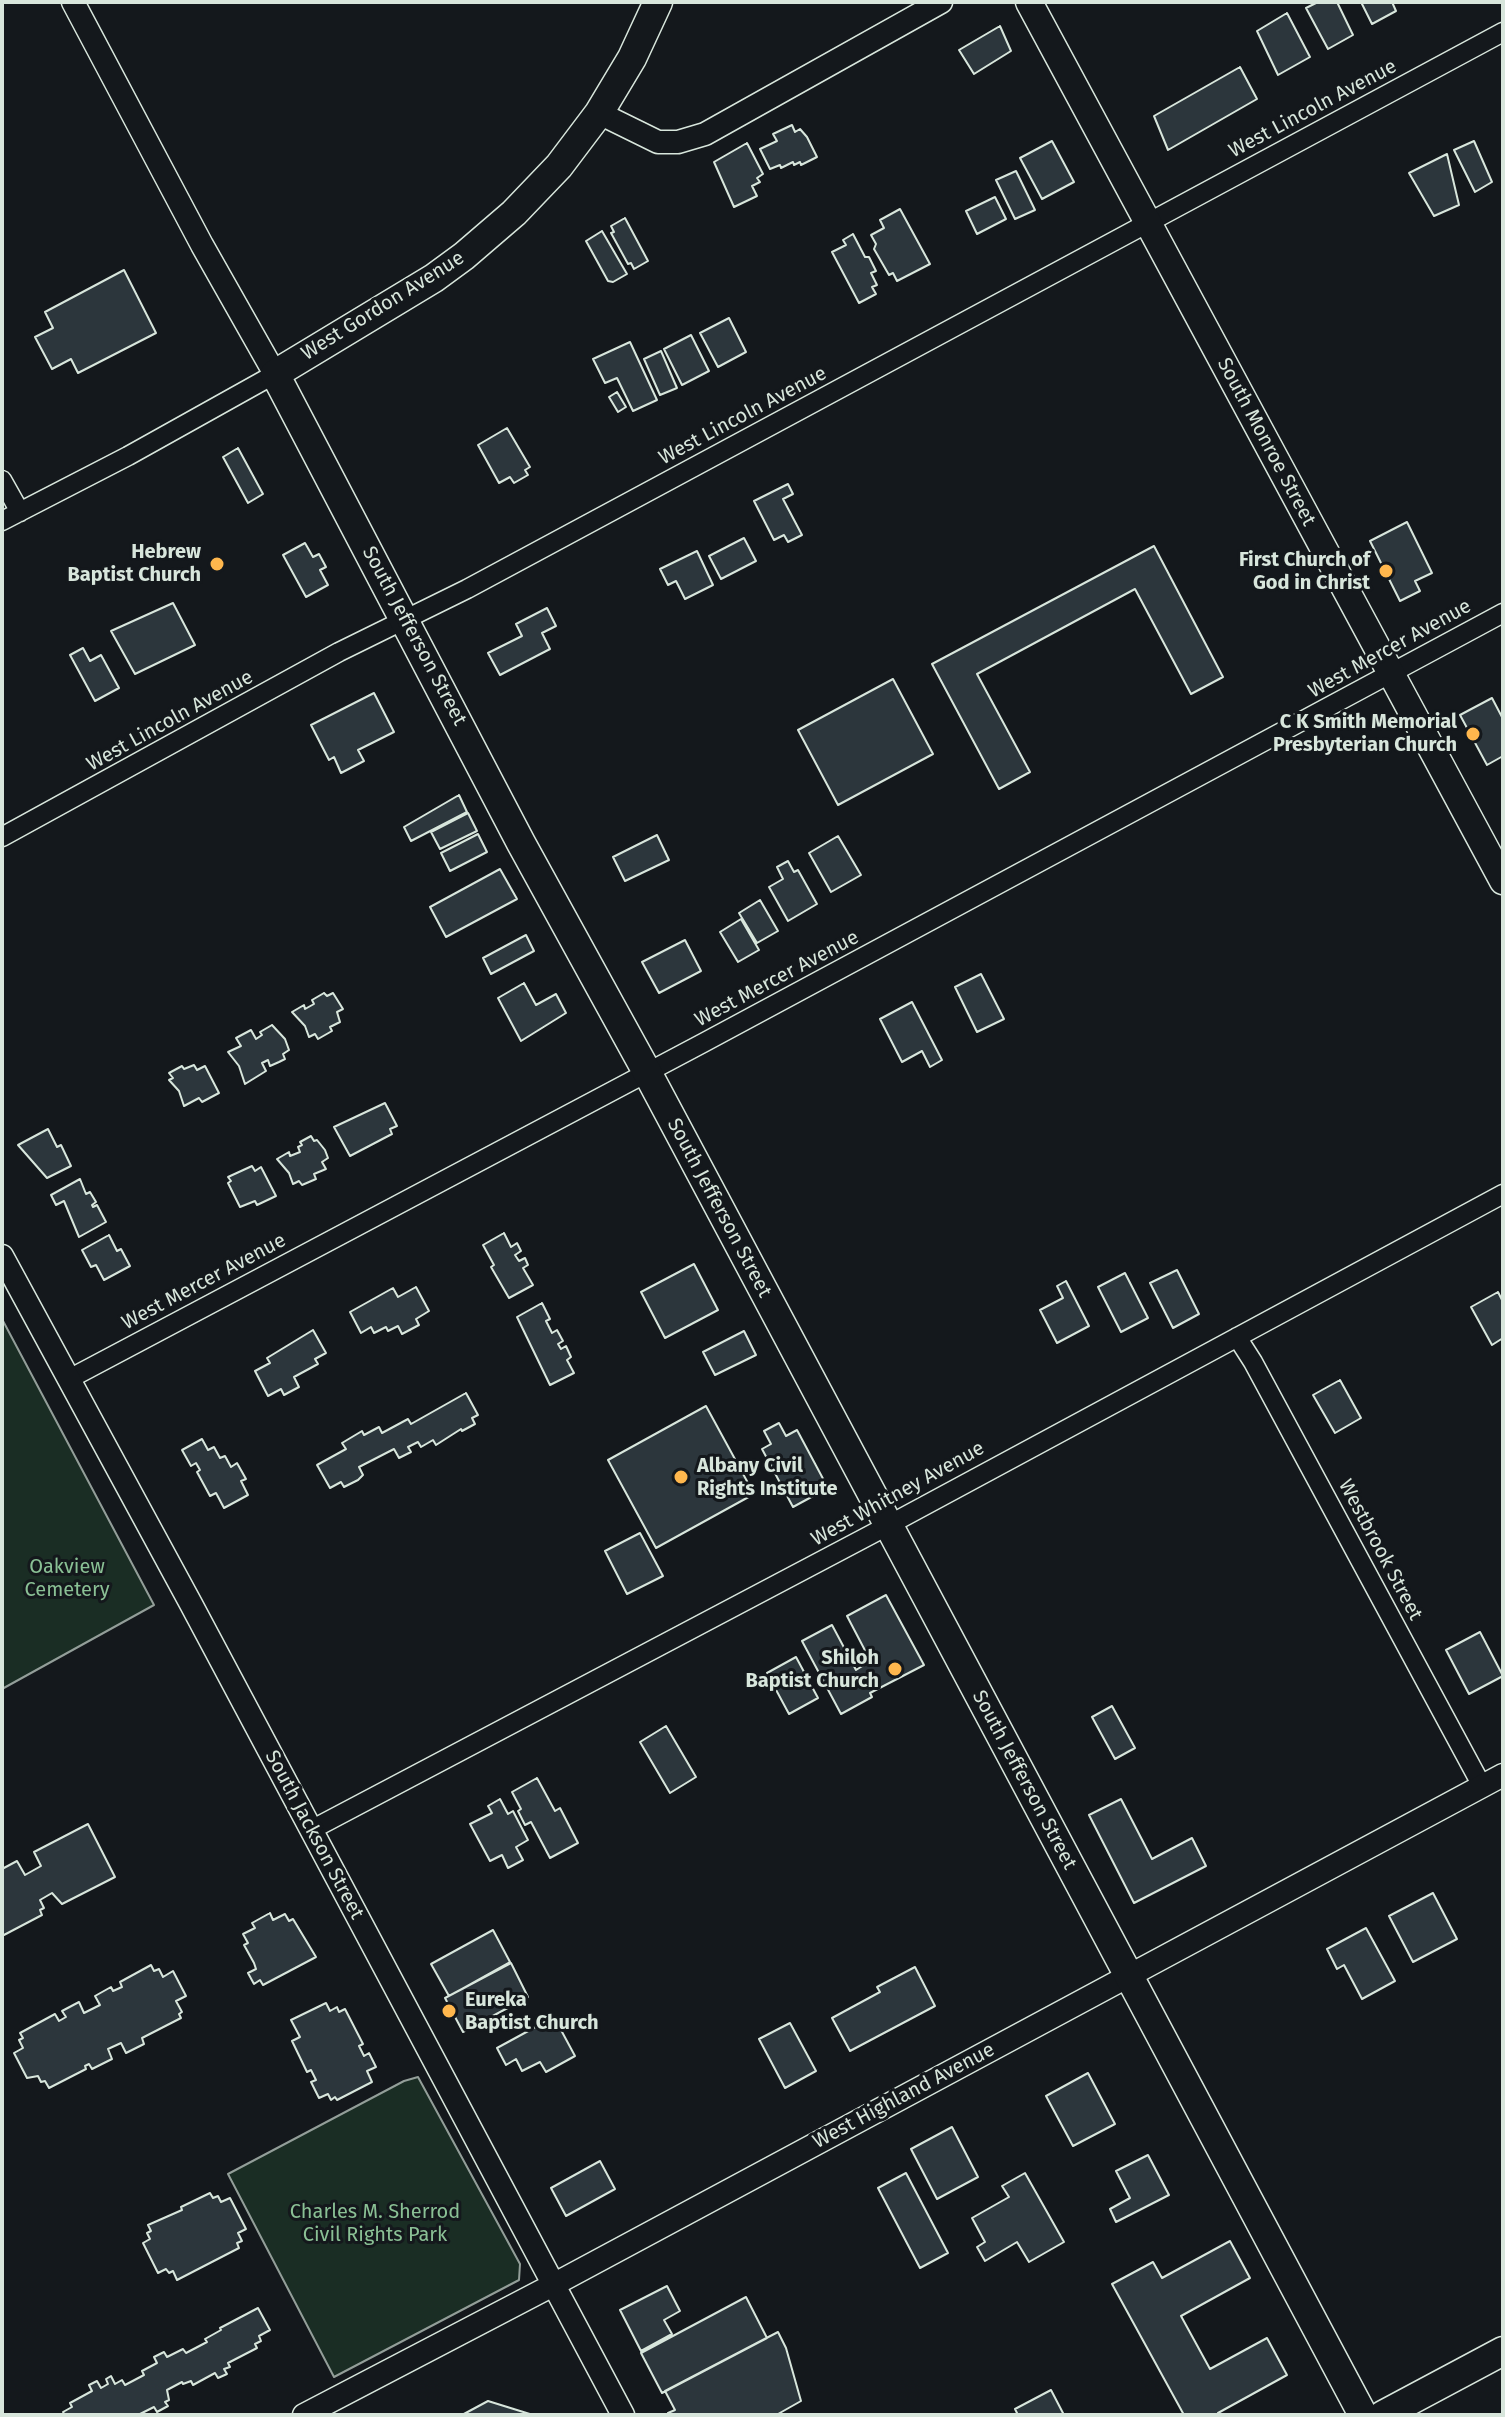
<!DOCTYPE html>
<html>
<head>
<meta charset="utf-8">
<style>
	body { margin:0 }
	#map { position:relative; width:1505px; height:2417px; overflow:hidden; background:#14181c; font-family:"Fira Sans",sans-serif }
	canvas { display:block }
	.frame { position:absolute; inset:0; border:4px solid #d8e6dc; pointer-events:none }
</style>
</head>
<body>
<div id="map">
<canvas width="1505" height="2417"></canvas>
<div class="frame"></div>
</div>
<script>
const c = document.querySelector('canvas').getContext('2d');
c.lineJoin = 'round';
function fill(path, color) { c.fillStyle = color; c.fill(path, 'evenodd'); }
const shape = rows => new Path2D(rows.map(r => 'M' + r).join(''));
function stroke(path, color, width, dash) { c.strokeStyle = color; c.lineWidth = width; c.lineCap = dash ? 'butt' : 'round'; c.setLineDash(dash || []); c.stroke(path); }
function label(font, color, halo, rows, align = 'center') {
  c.font = font + ' "Fira Sans",sans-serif'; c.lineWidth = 6; c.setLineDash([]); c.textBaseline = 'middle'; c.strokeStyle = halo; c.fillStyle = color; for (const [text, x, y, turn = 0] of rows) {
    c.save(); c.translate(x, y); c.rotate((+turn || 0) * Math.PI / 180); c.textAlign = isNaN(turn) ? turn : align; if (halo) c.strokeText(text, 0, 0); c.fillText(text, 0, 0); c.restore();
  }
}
const green = shape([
	[2,1319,154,1605,2,1689,2,1319],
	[418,2077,520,2264,519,2280,334,2377,228,2174,404,2081,418,2077]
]);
fill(green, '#1a2d24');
stroke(green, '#939e99', 2);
const building = shape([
	[1318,2,1337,2,1353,35,1328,49,1306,8,1318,2],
	[1361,2,1392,2,1396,11,1372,24,1361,2],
	[1287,13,1310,57,1278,75,1257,31,1287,13],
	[1000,26,1011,51,974,74,959,50,1000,26],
	[1240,67,1257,99,1168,150,1154,116,1240,67],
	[792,125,795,132,800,129,807,137,817,157,801,165,800,162,794,165,793,162,781,168,780,165,770,169,760,149,777,141,773,134,792,125],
	[1052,141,1074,182,1042,199,1020,158,1052,141],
	[1474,141,1492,182,1475,192,1454,150,1474,141],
	[747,143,763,174,757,178,760,182,752,186,757,196,734,207,714,162,747,143],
	[1447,154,1459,205,1434,216,1409,173,1447,154],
	[1016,171,1035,210,1015,219,996,180,1016,171],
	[995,197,1006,219,977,234,966,211,995,197],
	[900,209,930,264,897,281,893,273,889,275,874,249,876,244,871,235,884,228,880,220,900,209],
	[625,218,648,261,634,269,631,263,628,264,611,233,614,232,611,226,625,218],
	[602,231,627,274,613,282,608,281,586,241,602,231],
	[853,234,865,257,869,257,876,271,871,273,877,285,872,287,876,294,859,303,832,252,846,245,843,240,853,234],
	[124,270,156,333,78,373,71,359,52,369,35,337,53,328,45,312,124,270],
	[729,318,746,352,718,367,700,333,729,318],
	[691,335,709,371,682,385,664,349,691,335],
	[630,342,657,400,633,411,617,378,605,383,593,359,630,342],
	[661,351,677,388,660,395,644,359,661,351],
	[617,392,626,407,618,412,609,397,617,392],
	[507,428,530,467,525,470,528,475,514,483,510,477,499,483,478,445,507,428],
	[238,448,263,494,248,503,223,457,238,448],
	[788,484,793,494,783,499,802,535,788,542,784,535,774,540,754,501,788,484],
	[1407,522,1432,573,1415,581,1420,591,1400,601,1370,541,1407,522],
	[744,538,756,561,721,579,709,556,744,538],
	[305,543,313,557,319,554,326,567,320,570,328,585,306,597,283,555,305,543],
	[1154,546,1223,677,1191,694,1135,589,977,674,1030,772,999,789,932,664,1154,546],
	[697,551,713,585,685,599,676,581,668,585,660,569,697,551],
	[173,603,195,645,135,674,111,631,173,603],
	[547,608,556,626,542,633,550,649,500,675,488,653,522,636,516,624,547,608],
	[83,648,90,661,101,655,119,688,95,701,70,655,83,648],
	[893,679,933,754,838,805,798,730,893,679],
	[374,693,394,732,358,750,364,761,341,773,334,757,329,760,311,725,374,693],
	[1492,698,1503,719,1503,756,1487,765,1460,715,1492,698],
	[459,795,467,812,411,841,404,827,459,795],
	[468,813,477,831,440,849,431,832,468,813],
	[478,834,487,852,450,871,441,853,478,834],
	[657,835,669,860,625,881,613,857,657,835],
	[838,836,861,875,831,892,809,853,838,836],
	[788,861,794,872,798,870,817,904,788,921,769,887,783,879,777,867,788,861],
	[500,869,517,899,446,937,430,907,500,869],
	[760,900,778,931,757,943,739,913,760,900],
	[741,919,759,950,738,962,720,932,741,919],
	[526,935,534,951,491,974,483,958,526,935],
	[685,940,701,971,659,993,642,962,685,940],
	[981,974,1004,1019,977,1032,955,987,981,974],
	[524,983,536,1005,556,994,566,1013,521,1041,498,998,524,983],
	[324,993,327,996,333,993,343,1009,337,1012,340,1022,330,1027,332,1031,318,1039,315,1034,309,1037,305,1026,292,1012,304,1005,305,1009,314,1004,312,1000,324,993],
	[912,1002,942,1060,930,1067,922,1051,902,1062,880,1019,912,1002],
	[272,1025,285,1039,289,1050,283,1054,285,1059,279,1062,270,1066,268,1060,262,1063,266,1071,245,1084,239,1066,228,1052,241,1046,236,1038,251,1030,256,1039,262,1035,260,1032,272,1025],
	[194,1065,197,1070,205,1066,219,1093,202,1102,199,1098,184,1106,179,1091,169,1080,173,1078,169,1073,182,1066,184,1069,194,1065],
	[385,1103,397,1126,390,1129,392,1134,350,1156,334,1127,385,1103],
	[48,1129,57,1147,61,1145,71,1166,47,1178,18,1145,48,1129],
	[311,1136,314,1141,317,1140,325,1150,328,1158,322,1162,326,1169,314,1174,316,1179,302,1185,299,1181,293,1184,289,1173,277,1159,289,1152,290,1156,300,1152,298,1147,302,1145,300,1142,311,1136],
	[252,1166,255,1171,261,1167,276,1196,257,1205,255,1201,240,1207,228,1183,231,1181,228,1177,252,1166],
	[80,1179,86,1194,90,1192,96,1202,92,1205,93,1207,97,1205,106,1222,79,1237,64,1201,56,1205,51,1195,80,1179],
	[504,1233,511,1247,517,1243,521,1251,515,1255,519,1261,525,1258,528,1265,523,1268,533,1285,509,1298,491,1267,494,1265,483,1245,504,1233],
	[109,1235,117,1251,121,1249,130,1266,104,1280,96,1265,91,1267,82,1250,109,1235],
	[694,1264,718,1310,665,1338,641,1292,694,1264],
	[1177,1270,1199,1314,1173,1328,1150,1283,1177,1270],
	[1125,1273,1148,1318,1121,1332,1098,1287,1125,1273],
	[1066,1281,1089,1326,1057,1343,1040,1310,1063,1298,1057,1286,1066,1281],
	[416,1287,429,1311,416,1319,419,1325,402,1334,398,1326,388,1331,386,1327,374,1333,371,1327,361,1333,350,1312,393,1288,398,1297,416,1287],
	[1498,1292,1503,1302,1503,1338,1492,1345,1471,1307,1498,1292],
	[542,1303,550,1319,546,1321,552,1333,557,1330,563,1341,558,1344,561,1349,566,1346,571,1357,567,1360,574,1373,550,1385,517,1317,542,1303],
	[313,1330,326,1353,315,1359,318,1364,294,1377,299,1387,284,1395,281,1389,268,1396,255,1371,270,1363,267,1358,313,1330],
	[744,1331,756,1355,715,1375,703,1352,744,1331],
	[1340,1380,1361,1418,1335,1433,1313,1395,1340,1380],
	[466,1393,478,1415,472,1418,475,1424,462,1431,461,1429,436,1445,433,1440,421,1447,418,1442,408,1447,411,1452,399,1458,394,1449,359,1467,363,1475,358,1480,344,1487,341,1482,330,1488,317,1465,346,1449,342,1443,362,1431,364,1435,379,1427,382,1433,408,1419,411,1424,466,1393],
	[706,1406,754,1494,656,1548,608,1460,706,1406],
	[779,1423,786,1436,797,1430,828,1488,793,1507,762,1449,771,1444,764,1431,779,1423],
	[202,1439,208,1450,214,1447,220,1458,225,1456,231,1467,237,1463,246,1479,241,1481,248,1495,224,1508,216,1493,210,1496,197,1472,200,1470,196,1463,191,1466,182,1450,202,1439],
	[640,1533,663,1576,627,1594,605,1551,640,1533],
	[886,1595,924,1665,870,1693,872,1697,841,1714,802,1641,832,1625,856,1670,864,1665,863,1662,869,1658,847,1616,886,1595],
	[1480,1632,1503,1676,1469,1694,1446,1650,1480,1632],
	[796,1657,818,1698,789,1714,767,1673,796,1657],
	[1112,1706,1135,1748,1115,1759,1092,1717,1112,1706],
	[666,1726,696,1777,670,1793,640,1742,666,1726],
	[537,1778,555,1811,560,1808,578,1843,550,1858,531,1822,525,1825,518,1811,521,1809,512,1792,537,1778],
	[500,1799,508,1814,513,1811,528,1840,516,1847,523,1860,508,1868,502,1855,490,1861,470,1824,492,1813,488,1806,500,1799],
	[1121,1799,1152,1859,1192,1838,1206,1866,1134,1903,1089,1815,1121,1799],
	[88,1824,115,1877,62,1904,52,1893,40,1900,44,1908,40,1910,42,1915,2,1936,2,1869,17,1861,25,1875,41,1866,34,1852,88,1824],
	[1433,1893,1457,1939,1413,1962,1389,1916,1433,1893],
	[270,1913,273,1920,285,1914,289,1921,293,1919,316,1957,263,1985,260,1980,254,1984,248,1973,256,1969,254,1963,244,1945,248,1943,243,1934,255,1928,252,1923,270,1913],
	[1366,1928,1395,1981,1362,1999,1344,1965,1337,1969,1327,1949,1366,1928],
	[493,1930,510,1962,449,1996,431,1964,493,1930],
	[511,1963,528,1997,463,2032,445,1998,511,1963],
	[151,1965,154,1971,159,1969,163,1977,173,1971,186,1996,176,2001,182,2012,179,2014,181,2018,142,2038,144,2044,126,2053,121,2043,108,2049,112,2059,92,2069,89,2064,85,2066,86,2069,49,2088,45,2081,41,2082,38,2076,27,2078,14,2053,23,2048,19,2040,23,2038,20,2033,55,2014,59,2021,66,2017,62,2011,79,2002,84,2013,100,2005,95,1996,111,1987,113,1991,122,1987,120,1982,151,1965],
	[915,1967,935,2006,850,2051,832,2018,880,1992,877,1987,915,1967],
	[326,2003,330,2011,337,2007,339,2012,345,2009,363,2044,359,2046,364,2056,369,2053,376,2067,367,2071,372,2082,337,2100,335,2097,331,2100,328,2094,319,2098,311,2082,316,2080,311,2070,307,2072,292,2041,300,2037,291,2020,326,2003],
	[554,2017,575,2056,546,2072,540,2062,522,2071,516,2059,506,2065,497,2048,554,2017],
	[790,2023,816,2071,785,2088,759,2039,790,2023],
	[1088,2073,1115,2124,1073,2146,1046,2096,1088,2073],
	[952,2127,978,2177,937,2199,911,2149,952,2127],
	[1148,2155,1169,2195,1116,2222,1110,2209,1130,2198,1116,2171,1148,2155],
	[600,2161,615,2189,566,2216,551,2188,600,2161],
	[906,2173,948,2253,920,2268,878,2188,906,2173],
	[1025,2173,1064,2242,1029,2262,1017,2242,985,2261,977,2247,985,2242,972,2218,1009,2197,1002,2186,1025,2173],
	[210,2193,213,2198,218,2196,221,2202,230,2198,246,2229,238,2233,242,2241,237,2243,239,2248,177,2280,173,2271,169,2273,166,2269,158,2273,143,2243,150,2239,147,2233,151,2231,148,2225,182,2210,181,2207,210,2193],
	[1230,2241,1250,2278,1181,2316,1210,2369,1267,2338,1287,2375,1218,2413,1219,2415,1184,2415,1112,2284,1153,2262,1162,2278,1230,2241],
	[667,2286,680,2311,664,2320,672,2334,641,2351,620,2310,667,2286],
	[746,2297,767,2338,662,2393,641,2353,746,2297],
	[258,2308,270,2330,259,2336,261,2341,255,2344,257,2348,228,2363,230,2367,224,2369,227,2374,218,2378,215,2373,193,2385,191,2381,183,2384,182,2382,167,2390,169,2400,165,2402,168,2406,157,2412,154,2407,138,2415,65,2415,63,2412,72,2407,70,2403,92,2391,89,2385,97,2381,101,2388,108,2384,106,2379,111,2376,115,2384,122,2380,125,2385,144,2375,142,2371,157,2363,154,2357,164,2352,167,2357,183,2349,186,2353,207,2342,205,2339,221,2330,220,2328,258,2308],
	[778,2332,786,2348,801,2401,778,2414,770,2415,669,2415,668,2413,675,2410,665,2391,778,2332],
	[1051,2390,1064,2415,1018,2415,1015,2409,1051,2390],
	[488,2401,533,2415,462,2415,488,2401]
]);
fill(building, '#2c363c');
stroke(building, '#d8e6dc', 2);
const minor = shape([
	[2,480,20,512],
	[2,521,128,456,275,374],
	[2,837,339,652,467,589,1503,32],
	[1237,1337,1253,1362,1482,1786],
	[69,1379,703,1043,1503,613],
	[311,1830,872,1534,1503,1194]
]);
const tertiary = shape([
	[73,2,202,245,275,374],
	[599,113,658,142,678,142,705,134,941,2],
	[2,1256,191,1604,623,2415],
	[304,2415,553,2285,1503,1775]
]);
const secondary = shape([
	[1029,2,1503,881]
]);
const primary = shape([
	[658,2,632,58,599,113,559,166,514,213,464,256,434,278,275,374,521,843,647,1072,1363,2415],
	[1383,2415,1503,2351]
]);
stroke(minor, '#d8e6dc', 21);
stroke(tertiary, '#d8e6dc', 25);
stroke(secondary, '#d8e6dc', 29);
stroke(primary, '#d8e6dc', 31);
stroke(minor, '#14181c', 18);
stroke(tertiary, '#14181c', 22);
stroke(secondary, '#14181c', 26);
stroke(primary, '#14181c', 28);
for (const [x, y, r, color] of [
	[217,564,8,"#ffb74d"],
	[1386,571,8,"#ffb74d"],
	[1473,734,8,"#ffb74d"],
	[681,1477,8,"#ffb74d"],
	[895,1669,8,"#ffb74d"],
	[449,2011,8,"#ffb74d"]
]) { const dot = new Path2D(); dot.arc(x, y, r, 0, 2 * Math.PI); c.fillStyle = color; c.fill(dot); stroke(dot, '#14181c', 3); }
label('20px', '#d8e6dc', '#14181c', [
	["West Lincoln Avenue",1313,109,-28],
	["West Gordon Avenue",383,306,-32],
	["West Lincoln Avenue",743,416,-28],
	["South Monroe Street",1266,442,62],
	["South Jefferson Street",414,636,62],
	["West Mercer Avenue",1390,649,-29],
	["West Lincoln Avenue",170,721,-29],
	["West Mercer Avenue",777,979,-28],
	["South Jefferson Street",719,1208,62],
	["West Mercer Avenue",204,1282,-28],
	["West Whitney Avenue",898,1494,-29],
	["Westbrook Street",1380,1550,62],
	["South Jefferson Street",1024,1780,62],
	["South Jackson Street",314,1835,62],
	["West Highland Avenue",904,2096,-28]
]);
label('bold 20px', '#d8e6dc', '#14181c', [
	["Hebrew",201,552],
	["Baptist Church",201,575],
	["First Church of",1370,560],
	["God in Christ",1370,583],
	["C K Smith Memorial",1457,722],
	["Presbyterian Church",1457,745],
	["Albany Civil",697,1466,"left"],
	["Rights Institute",697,1489,"left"],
	["Shiloh",879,1658],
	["Baptist Church",879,1681],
	["Eureka",465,2000,"left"],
	["Baptist Church",465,2023,"left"]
], 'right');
label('20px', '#8ac095', '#14181c', [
	["Oakview",67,1567],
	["Cemetery",67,1590],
	["Charles M. Sherrod",375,2212],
	["Civil Rights Park",375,2235]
]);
</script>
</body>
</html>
